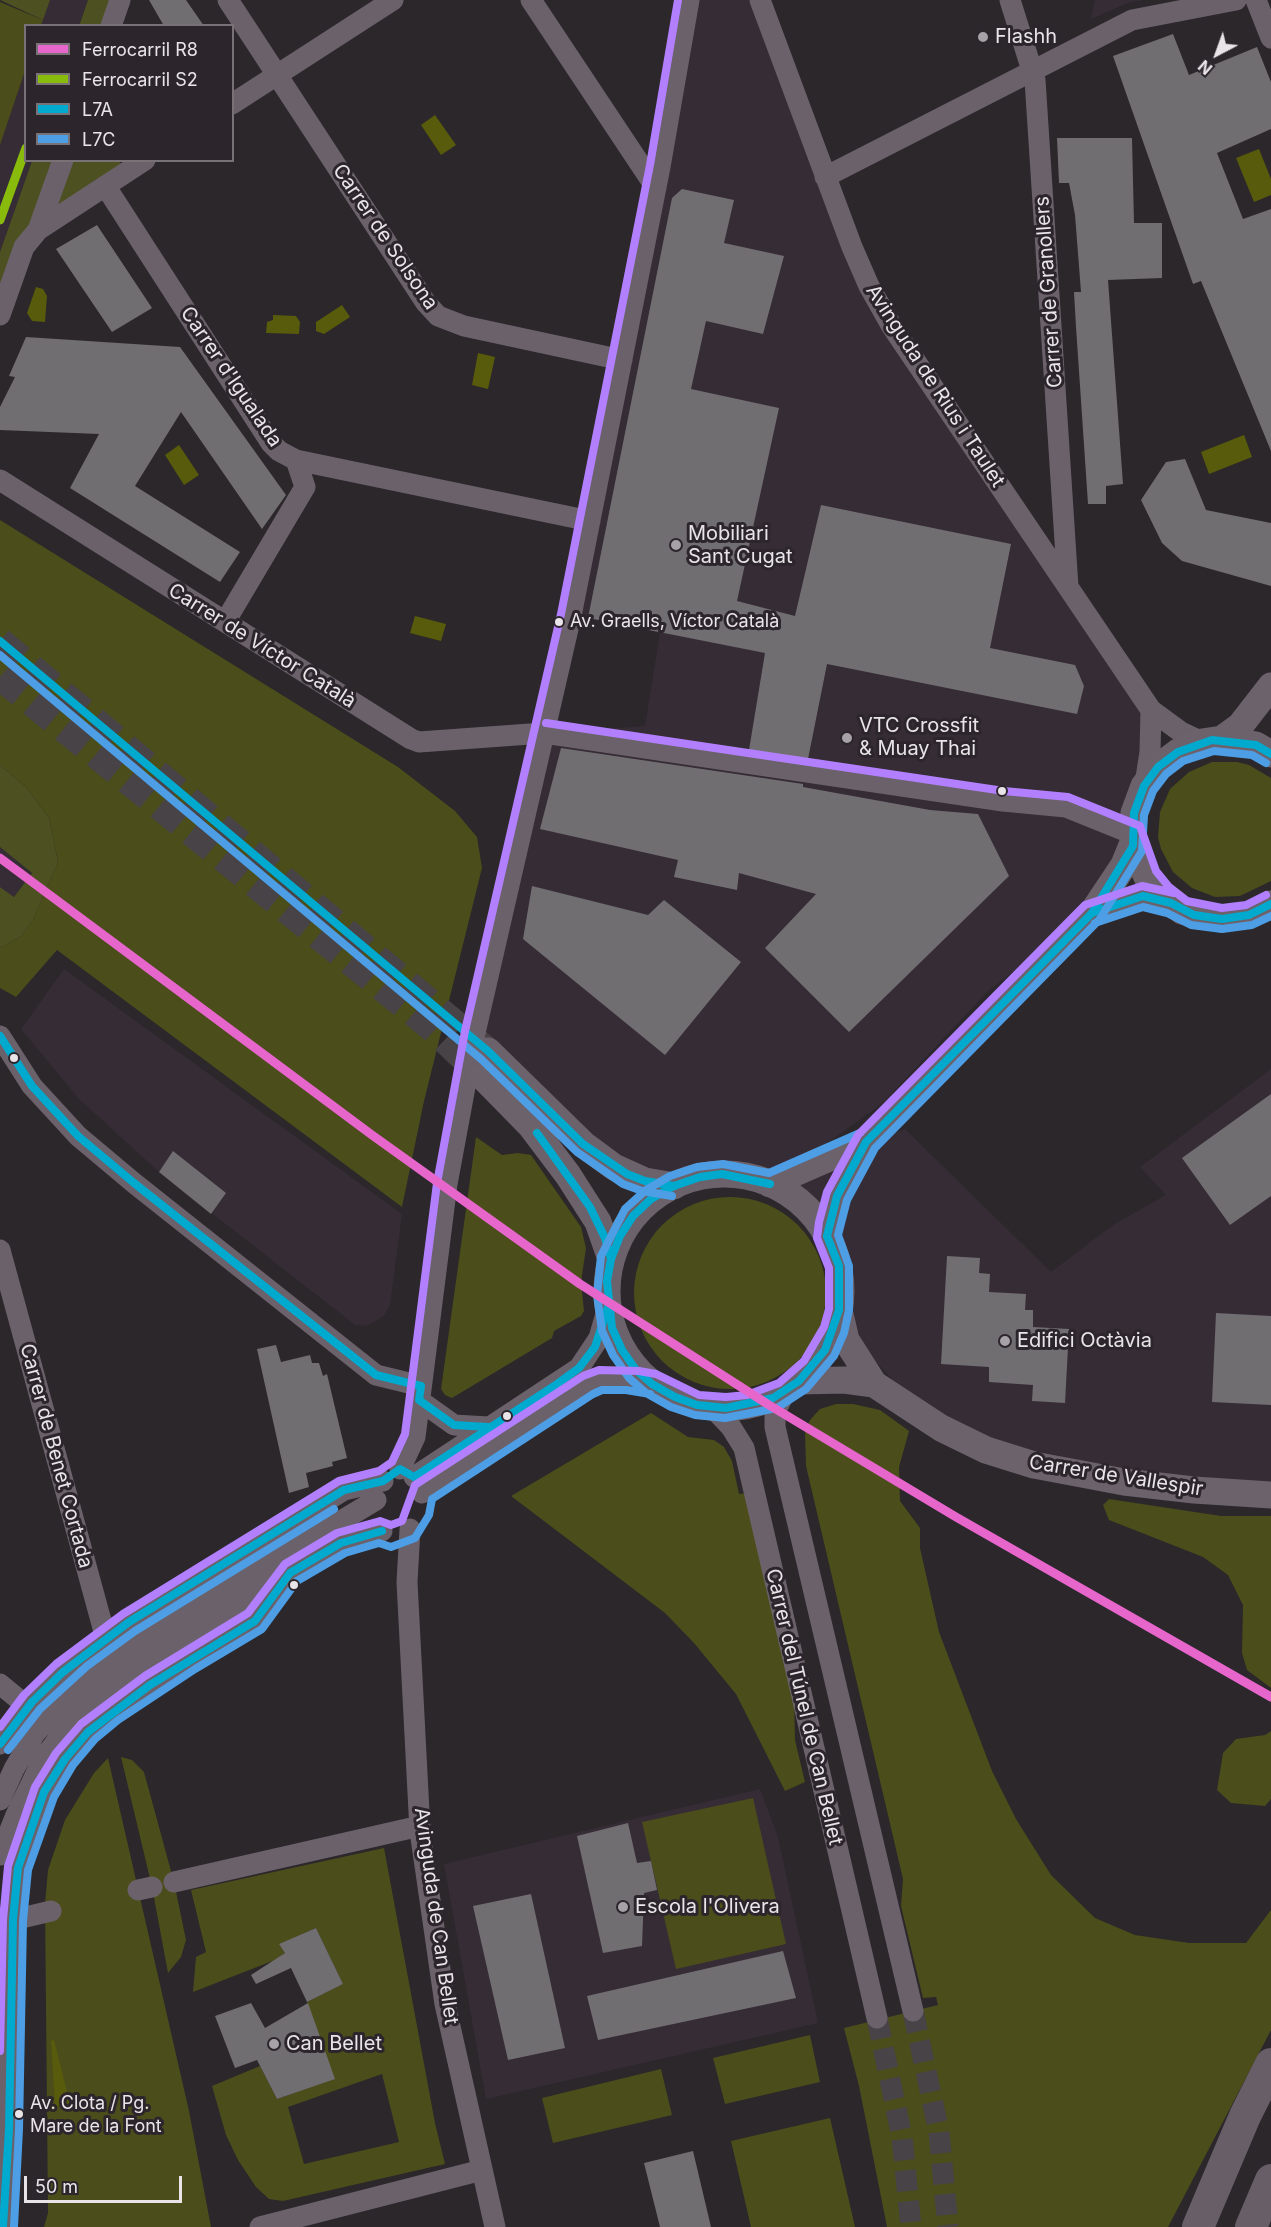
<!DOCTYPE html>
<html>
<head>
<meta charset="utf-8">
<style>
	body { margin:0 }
	#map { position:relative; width:1271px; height:2227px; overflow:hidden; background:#2b272b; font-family:Inter,sans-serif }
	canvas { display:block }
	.legend { position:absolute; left:24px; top:24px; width:210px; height:138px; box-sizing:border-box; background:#2c262c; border:2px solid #787277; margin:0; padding:8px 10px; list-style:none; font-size:18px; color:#e9e4e8 }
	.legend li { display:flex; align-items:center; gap:12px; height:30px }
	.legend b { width:30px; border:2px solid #787277 }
	.north { position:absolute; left:1187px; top:24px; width:60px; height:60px; -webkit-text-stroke:4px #2c262c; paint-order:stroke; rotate:221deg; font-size:16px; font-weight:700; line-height:24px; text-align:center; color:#e9e4e8 }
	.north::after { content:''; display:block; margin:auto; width:21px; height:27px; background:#e9e4e8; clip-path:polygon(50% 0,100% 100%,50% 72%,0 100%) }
	.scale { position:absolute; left:24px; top:2176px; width:158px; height:27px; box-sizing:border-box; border:3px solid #e9e4e8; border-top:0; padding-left:8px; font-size:18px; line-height:21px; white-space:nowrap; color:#e9e4e8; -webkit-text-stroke:4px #2c262c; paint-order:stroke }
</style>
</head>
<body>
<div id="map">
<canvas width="1271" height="2227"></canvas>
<ul class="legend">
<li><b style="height:8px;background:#e766cb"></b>Ferrocarril R8</li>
<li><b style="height:8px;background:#88bb0b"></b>Ferrocarril S2</li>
<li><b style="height:8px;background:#00a9ce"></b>L7A</li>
<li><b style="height:8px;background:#4d9ee5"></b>L7C</li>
</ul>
<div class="north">N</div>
<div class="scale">50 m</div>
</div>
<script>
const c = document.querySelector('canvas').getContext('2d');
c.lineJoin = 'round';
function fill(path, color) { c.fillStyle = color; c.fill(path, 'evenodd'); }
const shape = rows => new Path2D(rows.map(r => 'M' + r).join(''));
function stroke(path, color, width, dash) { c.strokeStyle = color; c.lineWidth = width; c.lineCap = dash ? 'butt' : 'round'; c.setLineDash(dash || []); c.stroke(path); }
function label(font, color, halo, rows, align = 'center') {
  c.font = font + ' Inter,sans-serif'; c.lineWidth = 6; c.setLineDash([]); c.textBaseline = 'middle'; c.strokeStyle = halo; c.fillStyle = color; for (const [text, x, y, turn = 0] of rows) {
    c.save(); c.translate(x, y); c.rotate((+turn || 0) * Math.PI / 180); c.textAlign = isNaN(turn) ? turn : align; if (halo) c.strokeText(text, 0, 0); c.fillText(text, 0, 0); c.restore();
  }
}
fill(shape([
	[50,0,88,0,79,25,41,26],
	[689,0,762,0,869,286,1151,710,1148,769,1092,913,989,990,883,1103,773,1182,905,1129,1051,1272,1113,1225,1166,1195,1140,1167,1271,1069,1271,1481,1205,1481,1135,1472,972,1437,900,1388,865,1350,839,1310,839,1266,827,1236,770,1184,722,1174,700,1177,674,1186,645,1181,488,1051,478,1016,544,733,645,726,660,633,573,615],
	[1095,0,1145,0,1130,2,1091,19],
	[25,71,26,160,32,161,0,252,0,145],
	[0,847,32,873,14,897,0,887],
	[64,969,402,1214,390,1305,384,1316,366,1326,355,1325,159,1172,79,1099,21,1029],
	[760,1789,778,1837,818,2023,486,2099,444,1864]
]), '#362c35');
fill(shape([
	[0,2,43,20,41,25,26,26,25,71,0,145],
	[0,520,398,767,455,811,477,837,482,868,424,1101,402,1207,57,950,16,997,0,988,0,948,21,936,33,920,58,862,49,818,27,788,0,765],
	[1212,762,1237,762,1249,765,1271,778,1271,881,1240,896,1215,897,1192,888,1173,872,1161,849,1158,837,1160,812,1170,789,1189,772],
	[476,1137,502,1155,518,1153,531,1155,581,1227,586,1248,581,1282,584,1311,581,1316,554,1331,552,1338,452,1398,445,1395,441,1389],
	'634 1293a96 96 0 1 1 192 0a96 96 0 1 1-192 0Z',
	[836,1404,853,1404,880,1410,909,1431,899,1467,900,1501,920,1528,920,1548,939,1632,992,1771,1016,1819,1051,1875,1095,1918,1135,1935,1189,1943,1246,1943,1271,1910,1271,2030,1168,2227,887,2227,859,2086,844,2028,938,2005,936,1997,923,1998,901,1906,903,1879,806,1466,805,1431,810,1420,820,1409],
	[651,1413,688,1437,714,1440,724,1447,732,1461,739,1494,747,1493,794,1697,795,1740,805,1782,785,1791,736,1694,694,1643,665,1613,511,1496],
	[1109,1499,1221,1516,1271,1516,1271,1688,1247,1670,1242,1653,1243,1605,1228,1575,1203,1557,1109,1520,1103,1505],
	[1271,1731,1271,1799,1265,1806,1231,1803,1217,1790,1223,1753,1236,1739,1265,1735],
	[121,1757,132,1760,144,1772,174,1882,186,1940,181,1957,168,1973,152,1887],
	[108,1758,189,2111,211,2227,44,2227,48,2213,45,1904,48,1870,65,1820,94,1773],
	[753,1798,786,1944,676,1969,642,1822],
	[384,1848,435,2123,445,2164,283,2201,269,2199,256,2187,238,2160,226,2135,212,2086,260,2066,277,2099,334,2079,307,2002,343,1984,316,1928,280,1944,285,1953,275,1960,193,1992,196,1957,206,1952,191,1890],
	[382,2074,399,2142,304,2164,288,2107],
	[810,2035,820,2082,725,2104,713,2058],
	[661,2069,672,2115,553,2143,542,2098],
	[830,2118,855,2227,751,2227,731,2141]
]), '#4b4d1b');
fill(shape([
	[0,0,50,0,43,20],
	[88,0,115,0,105,25,79,26],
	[32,161,55,161,30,228,0,289,0,252],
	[73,161,119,161,124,168,54,216],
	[0,765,27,788,49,818,58,862,33,920,21,936,0,948,0,887,14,897,32,873,0,847]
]), '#4d5021');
fill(shape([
	[435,115,456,145,441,155,421,125],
	[1259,149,1271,179,1271,195,1254,202,1236,158],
	[36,287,43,289,47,296,45,322,32,321,27,313],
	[342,305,350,317,324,334,316,331,316,322],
	[273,315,296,316,300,322,299,334,266,333,267,322,273,320],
	[478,353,495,357,488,389,472,385],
	[1244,435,1252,457,1209,474,1201,452],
	[179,445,199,475,184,485,165,455],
	[415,616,446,624,441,641,410,633],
	[54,2040,70,2104,55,2107,51,2041]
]), '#585b0b');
fill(shape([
	[149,0,186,0,204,26,164,26],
	[1173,34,1189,75,1257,47,1271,82,1271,129,1217,153,1243,219,1271,209,1271,451,1201,281,1193,284,1113,56],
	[1057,138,1132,138,1134,223,1162,223,1162,278,1108,280,1123,484,1106,486,1106,504,1088,504,1076,327,1074,292,1081,292,1075,215,1069,183,1059,183],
	[682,189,734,200,724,243,784,256,763,334,706,321,691,389,779,408,737,601,795,616,821,505,1011,544,990,648,1075,665,1084,686,1077,714,827,664,808,759,749,750,765,653,588,618,672,198],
	[97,225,152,308,112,332,56,249],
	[26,337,180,347,286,495,262,529,181,412,135,486,240,552,220,582,70,488,99,434,0,430,0,407,15,377,9,376],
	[1185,459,1206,510,1271,523,1271,586,1182,561,1162,543,1141,500,1166,462],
	[561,748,803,784,803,787,930,810,978,814,1009,876,849,1032,765,948,816,894,739,873,737,890,674,877,678,860,540,829],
	[532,886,648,915,664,900,741,962,665,1055,523,939],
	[1271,1094,1271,1196,1230,1225,1182,1158],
	[173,1151,226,1193,211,1214,159,1172],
	[947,1256,980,1258,979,1273,990,1274,989,1292,1026,1294,1025,1310,1033,1310,1033,1327,1069,1329,1065,1403,1032,1401,1033,1385,989,1382,989,1367,941,1364],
	[1216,1313,1271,1316,1271,1405,1212,1402],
	[276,1345,281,1362,310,1355,312,1363,319,1363,323,1376,327,1374,347,1458,332,1462,333,1466,306,1473,309,1487,289,1493,257,1349],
	[628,1823,637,1863,651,1861,657,1890,644,1893,642,1946,603,1953,577,1836],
	[531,1894,565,2048,508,2060,473,1906],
	[316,1928,343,1984,307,2002,291,1968,256,1984,251,1975,285,1953,279,1944],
	[783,1951,796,1998,598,2040,587,1996],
	[251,2003,265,2028,308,2003,335,2079,277,2099,257,2060,235,2068,215,2016],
	[693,2151,711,2227,660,2227,644,2163]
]), '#716e71');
stroke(shape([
	[913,2011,939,2132,948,2227],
	[877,2018,902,2137,911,2227]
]), '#484347', 21, [21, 10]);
stroke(shape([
	[0,641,488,1051],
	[0,677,434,1030,483,1077]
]), '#484347', 27, [27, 14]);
stroke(shape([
	[228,0,426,303,438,316,464,326,622,360],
	[531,0,656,188],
	[760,0,852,247,869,286,891,325,1151,710,1181,732,1202,742],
	[1010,0,1035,80,1068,587],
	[1256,0,1271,38],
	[111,26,120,0],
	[232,104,393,0],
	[825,177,1132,20,1236,0],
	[106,187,271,443,279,451,296,460,590,521],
	[38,230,145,160],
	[0,315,24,247,38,230,63,160],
	[0,480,411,739,419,742,544,733,1003,801,1066,807,1133,834],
	[225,622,305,487,296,460],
	[1145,784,1150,752,1151,710],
	[0,1036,32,1086,78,1136,134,1183,376,1375,421,1386],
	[0,1250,109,1650],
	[785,1392,775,1412,775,1427,913,2011],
	[419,1400,454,1425,488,1427],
	[712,1407,731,1427,744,1448,877,2018],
	[400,1469,415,1437,447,1184,475,1033,571,616,660,167,689,0],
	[414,1477,579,1368,599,1338,608,1307],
	[422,1493,588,1385,600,1380,627,1379,652,1384],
	[410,1529,407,1582,420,1831,445,2004,495,2227],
	[0,1684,28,1707],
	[0,1744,32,1702,63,1672,129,1622,344,1490,383,1481],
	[0,1800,14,1769,35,1733,86,1682,141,1641,376,1500],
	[0,1855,16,1815,44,1757,87,1703,146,1662,341,1543,382,1531],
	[174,1882,420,1826],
	[138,1890,152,1887],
	[13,1920,51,1911],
	[3,2227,9,2129,13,1920,18,1868,44,1792,65,1759,88,1732,150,1685,255,1621,290,1573],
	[260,2227,482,2170]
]), '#6b616a', 21);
stroke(shape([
	[1222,739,1240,726,1271,686],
	[1271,754,1256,745,1222,739,1202,742,1178,752,1158,767,1144,786,1134,813,1133,834,1138,857,1147,877,1162,895,1182,911,1222,919,1249,915,1271,904],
	[1092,913,1143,896,1171,903],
	[488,1051,583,1144,614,1167,645,1181,674,1186],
	[483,1077,531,1126,568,1175,598,1222,611,1259],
	'607 1291a117 117 0 1 1 234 0a117 117 0 1 1-234 0Z',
	[770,1184,866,1142],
	[827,1236,837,1196,866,1142,1092,913,1124,865,1134,840],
	[839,1310,846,1340,874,1384,941,1428,986,1450,1034,1465,1124,1482,1194,1490,1271,1495],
	[799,1381,844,1380,874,1384]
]), '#6c626c', 27);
stroke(shape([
	[1198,2227,1245,2116,1271,2064],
	[1251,2227,1271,2180]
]), '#685e67', 32);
stroke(shape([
	[0,641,488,1051,583,1144,627,1174,645,1181,674,1186],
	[1092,913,1143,896,1171,903,1194,915,1222,919,1249,915,1271,904],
	[0,1036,32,1086,78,1136,134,1183,376,1375,421,1386,419,1400,454,1425,488,1427],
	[537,1133,590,1207,605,1238,611,1259],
	[770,1184,722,1174,700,1177,674,1186,651,1199,633,1216,620,1236,611,1259,607,1281,612,1328,622,1350,636,1370,652,1384,675,1397,697,1405,726,1408,773,1398,799,1381,825,1350,839,1310,839,1266,827,1236],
	[827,1236,837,1196,866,1142,1092,913,1133,846,1134,813,1144,786,1158,767,1178,752,1212,740,1256,745,1271,754],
	[0,1744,32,1702,63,1672,129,1622,344,1490,383,1481,400,1469,414,1477,557,1384,579,1368,595,1347,608,1307],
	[3,2227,9,2129,13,1920,18,1868,44,1792,65,1759,88,1732,150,1685,255,1621,290,1573,341,1543,382,1531]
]), '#00a9ce', 8);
stroke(shape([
	[0,655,481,1059,577,1152,623,1184,642,1191,672,1196],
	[1095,923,1143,907,1167,913,1191,925,1222,929,1252,925,1271,916],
	[860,1133,769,1173,723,1164,697,1167,670,1176,646,1190,625,1209,601,1256,597,1295,602,1331,613,1355,629,1378,646,1393,671,1407,695,1415,725,1418,777,1408,806,1389,834,1356,844,1333,849,1310,849,1266,838,1235,847,1200,875,1148,1100,919,1142,851,1144,815,1153,791,1166,774,1183,761,1214,751,1252,755,1266,763],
	[8,1750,40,1709,87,1666,135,1631,334,1509],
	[14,2227,19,2129,23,1921,28,1870,54,1797,73,1765,95,1739,118,1720,195,1669,262,1629,297,1581,345,1553,379,1543,391,1547,415,1538,429,1515,432,1499,593,1394,602,1390,626,1390,650,1394]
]), '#4d9ee5', 8);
stroke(shape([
	[546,723,1004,791,1068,797,1140,826,1156,871,1169,887,1187,901,1222,908,1246,905,1266,895],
	[0,1727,24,1695,56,1664,123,1614,339,1481,379,1471,392,1462,405,1434,437,1183,465,1031,561,614,650,165,678,0],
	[0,2051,3,1920,8,1866,35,1787,56,1753,81,1724,145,1676,248,1613,285,1564,337,1533,380,1521,391,1525,402,1521,415,1485,583,1376,599,1370,639,1371,656,1374,699,1395,726,1397,747,1395,779,1383,804,1361,824,1327,829,1309,829,1268,817,1238,819,1222,827,1192,858,1135,1085,905,1142,886,1174,893]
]), '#b280ff', 8);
stroke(shape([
	[0,858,372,1135,580,1284,769,1405,956,1517,1271,1697]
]), '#e766cb', 9);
stroke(shape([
	[0,220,26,148]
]), '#88bb0b', 9);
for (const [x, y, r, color] of [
	[983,37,6,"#a6a2a6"],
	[676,545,6,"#a6a2a6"],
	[559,622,5,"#e9e4e8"],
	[847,738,6,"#a6a2a6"],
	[1002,791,5,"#e9e4e8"],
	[14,1058,5,"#e9e4e8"],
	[1005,1341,6,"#a6a2a6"],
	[507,1416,5,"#e9e4e8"],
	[294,1585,5,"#e9e4e8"],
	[623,1907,6,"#a6a2a6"],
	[274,2044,6,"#a6a2a6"],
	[19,2114,5,"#e9e4e8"]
]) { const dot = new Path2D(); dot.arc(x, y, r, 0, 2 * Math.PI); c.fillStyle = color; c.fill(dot); stroke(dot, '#2c262c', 2); }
label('18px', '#e9e4e8', '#2c262c', [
	["Av. Graells, Víctor Català",570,622],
	["Av. Clota / Pg.",30,2104],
	["Mare de la Font",30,2127]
], 'left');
label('20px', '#e9e4e8', '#2c262c', [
	["Flashh",995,37],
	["Mobiliari",688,534],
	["Sant Cugat",688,557],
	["VTC Crossfit",859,726],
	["& Muay Thai",859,749],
	["Edifici Octàvia",1017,1341],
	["Escola l'Olivera",635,1907],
	["Can Bellet",286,2044]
], 'left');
label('20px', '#e9e4e8', '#2c262c', [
	["Carrer de Solsona",385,237,56],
	["Carrer de Granollers",1049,292,-94],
	["Carrer d'Igualada",231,377,56],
	["Avinguda de Rius i Taulet",935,386,57],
	["Carrer de Víctor Català",262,646,32],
	["Carrer de Benet Cortada",56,1456,75],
	["Carrer de Vallespir",1116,1476,9],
	["Carrer del Túnel de Can Bellet",804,1707,77],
	["Avinguda de Can Bellet",436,1916,82]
]);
</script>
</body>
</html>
